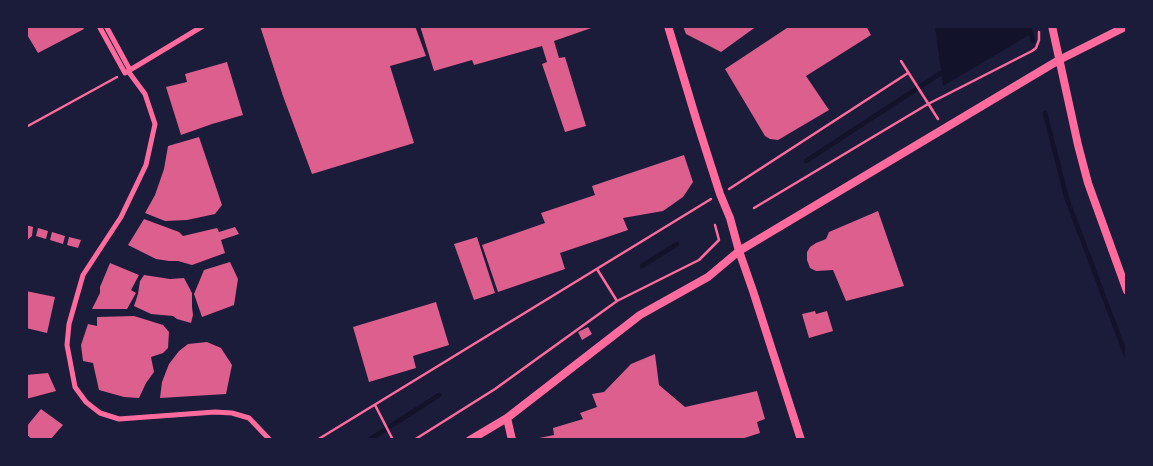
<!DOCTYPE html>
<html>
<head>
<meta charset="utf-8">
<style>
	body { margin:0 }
	#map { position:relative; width:1153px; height:466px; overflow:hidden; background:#1b1b3a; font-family:"PT Sans Narrow",sans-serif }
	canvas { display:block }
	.frame { position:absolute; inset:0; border:28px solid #1b1b3a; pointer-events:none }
</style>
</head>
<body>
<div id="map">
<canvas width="1153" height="466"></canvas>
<div class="frame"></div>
</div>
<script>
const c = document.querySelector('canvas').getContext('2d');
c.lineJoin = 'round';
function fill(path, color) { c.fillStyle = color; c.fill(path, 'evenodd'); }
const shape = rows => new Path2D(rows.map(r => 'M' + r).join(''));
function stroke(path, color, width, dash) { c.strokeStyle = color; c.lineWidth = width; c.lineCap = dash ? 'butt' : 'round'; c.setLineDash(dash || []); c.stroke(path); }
fill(shape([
	[935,26,1029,26,1031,34,943,86]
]), '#12122b');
stroke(shape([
	[1029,26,1033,41],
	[1045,113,1067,199,1127,358],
	[806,161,941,73],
	[642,266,677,244],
	[369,440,439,395]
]), '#12122b', 4.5);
fill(shape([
	[26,26,82,26,84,29,38,53,26,33],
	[260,26,415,26,426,56,390,66,414,143,312,174,283,96],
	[420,26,597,26,554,41,559,58,565,57,586,126,565,132,542,64,547,62,542,46,474,65,472,60,434,71],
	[683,26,757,26,721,52,686,34],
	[790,26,866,26,871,35,806,76,829,110,778,140,770,139,765,136,725,69],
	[227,62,243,115,212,124,181,135,166,87,187,82,185,74],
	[199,137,222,205,215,214,187,220,165,221,145,213,155,195,164,169,168,146],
	[684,155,693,182,683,197,663,211,623,218,628,230,560,253,565,269,498,292,482,245,545,223,541,213,595,195,592,186],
	[878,211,904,286,846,301,833,270,816,271,810,268,807,260,807,252,810,247,816,243,826,239,829,232],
	[144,219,179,232,183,236,217,228,219,232,235,227,239,234,221,240,225,253,192,265,178,261,169,261,156,259,128,245],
	[26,225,33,227,32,236,26,241],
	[38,228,48,231,46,239,36,236],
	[52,232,65,236,63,244,50,240],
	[69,237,81,240,78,248,67,245],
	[477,237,495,293,474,300,454,244],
	[230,262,238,279,234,305,202,317,194,294,204,270],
	[110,263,139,275,131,290,136,293,127,309,92,309,100,293,100,287],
	[144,275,170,279,184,278,192,293,192,307,193,315,191,323,177,319,173,316,151,314,134,306,138,294,140,281],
	[26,291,55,297,47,333,26,328],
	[436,302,449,345,413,356,416,368,369,382,353,327],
	[815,311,816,314,827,311,833,331,809,338,802,314],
	[134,316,163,325,169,332,168,348,163,353,151,357,154,372,146,383,139,398,124,397,99,390,93,363,83,361,81,345,88,324,97,326,97,317],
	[588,327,592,334,582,340,578,332],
	[207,342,221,348,232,365,226,394,160,398,162,382,169,364,179,351,188,344],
	[655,354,659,385,685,407,757,391,765,419,757,422,760,433,738,440,534,440,534,439,554,435,553,428,583,419,580,413,597,407,592,394,604,392,631,364],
	[48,373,56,391,26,399,26,375],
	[41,409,63,425,50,440,33,440,26,434,26,427]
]), '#dd5f8e');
stroke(shape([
	[901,61,938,119],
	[26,127,117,77],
	[729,189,908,73],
	[754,208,928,104,1032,51,1036,48,1039,40,1039,32],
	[597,269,617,301],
	[375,405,393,440],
	[317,440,711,199],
	[414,440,495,389,617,301,699,260,719,240,715,225]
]), '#ff6b9d', 2.5);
stroke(shape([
	[99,26,125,73,203,26],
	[106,26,130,70],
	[128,71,145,94,155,124,146,165,121,217,83,275,69,324,67,345,75,387,86,402,100,413,119,419,215,412,232,413,249,418,270,440]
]), '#ff6b9d', 5);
stroke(shape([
	[668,26,697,122,720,194,730,218,739,251,753,291,801,440],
	[1052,26,1078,145,1088,183,1127,291],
	[507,418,512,440],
	[470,440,507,418,640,315,708,277,739,251,1059,60,1127,26]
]), '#ff6b9d', 8);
</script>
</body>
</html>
